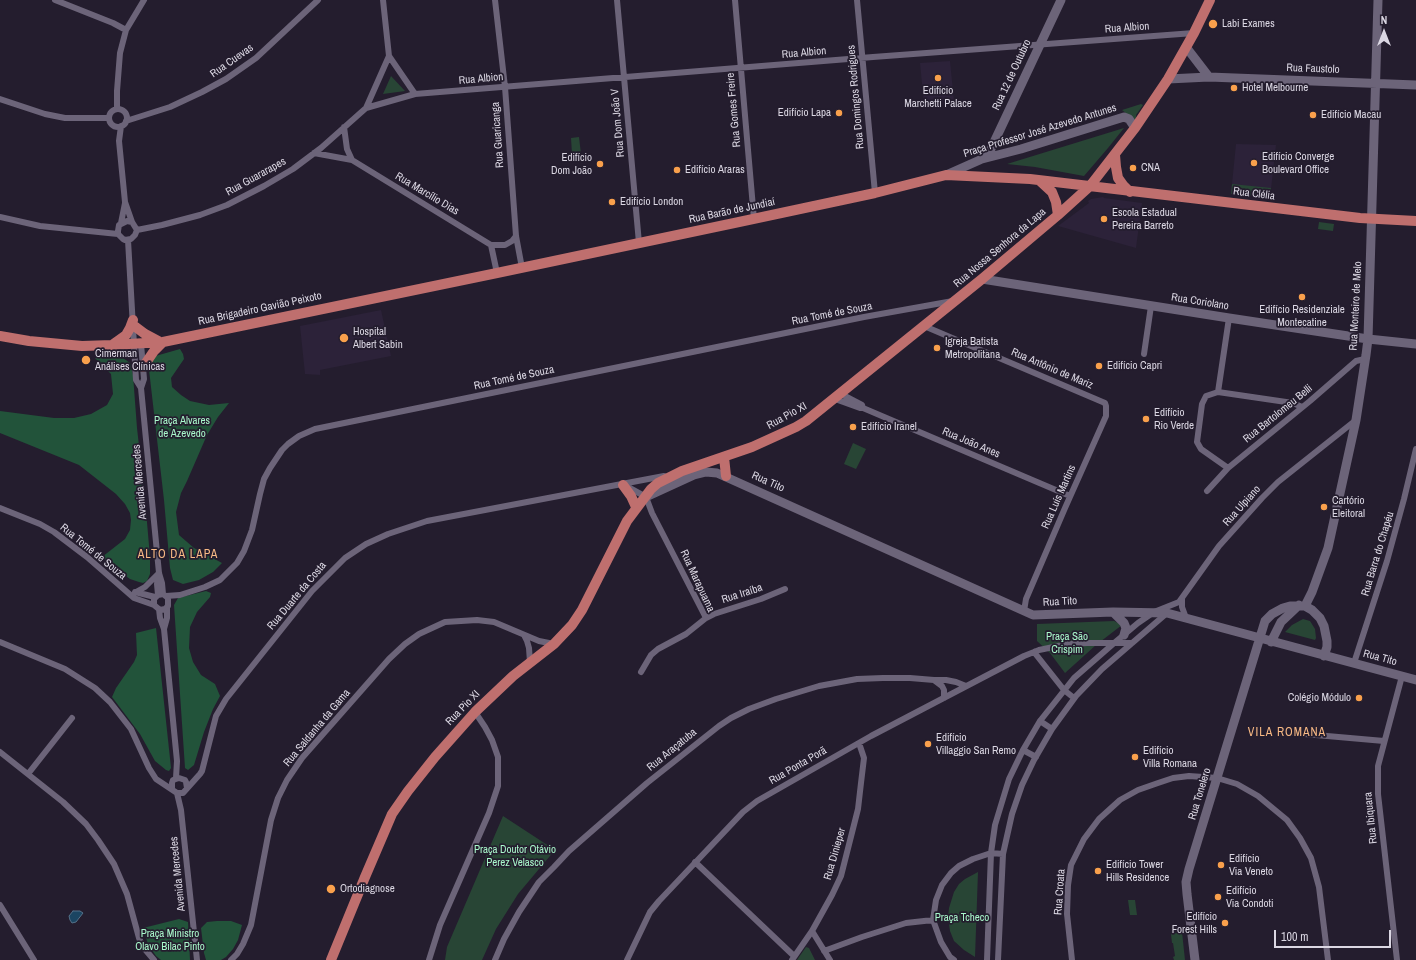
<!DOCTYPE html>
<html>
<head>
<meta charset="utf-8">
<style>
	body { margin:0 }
	#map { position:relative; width:1416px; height:960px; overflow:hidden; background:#241d2e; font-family:"Archivo Narrow",sans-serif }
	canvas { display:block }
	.north { position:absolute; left:1364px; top:12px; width:40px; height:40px; -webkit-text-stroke:3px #241d2e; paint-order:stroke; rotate:0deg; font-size:11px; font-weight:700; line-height:16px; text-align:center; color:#dbd7e3 }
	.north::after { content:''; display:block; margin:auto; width:14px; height:18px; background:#dbd7e3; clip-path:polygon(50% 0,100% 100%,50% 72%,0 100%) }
	.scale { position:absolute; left:1274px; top:930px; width:117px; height:18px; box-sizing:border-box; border:2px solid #dbd7e3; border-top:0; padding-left:5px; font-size:12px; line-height:14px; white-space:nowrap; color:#dbd7e3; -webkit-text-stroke:3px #241d2e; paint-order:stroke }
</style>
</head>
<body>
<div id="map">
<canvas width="1416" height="960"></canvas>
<div class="north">N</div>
<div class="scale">100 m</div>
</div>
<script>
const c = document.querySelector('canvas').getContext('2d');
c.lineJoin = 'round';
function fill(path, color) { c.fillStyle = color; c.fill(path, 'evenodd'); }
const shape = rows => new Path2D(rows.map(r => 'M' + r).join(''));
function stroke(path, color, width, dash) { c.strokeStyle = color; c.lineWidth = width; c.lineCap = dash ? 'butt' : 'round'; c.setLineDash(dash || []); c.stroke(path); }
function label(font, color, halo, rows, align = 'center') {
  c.font = font + ' "Archivo Narrow",sans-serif'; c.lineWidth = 3.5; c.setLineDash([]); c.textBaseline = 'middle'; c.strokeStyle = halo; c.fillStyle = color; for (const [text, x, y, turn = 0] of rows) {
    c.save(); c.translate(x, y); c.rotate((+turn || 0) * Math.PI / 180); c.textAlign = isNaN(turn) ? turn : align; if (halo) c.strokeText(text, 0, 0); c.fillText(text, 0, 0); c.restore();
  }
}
fill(shape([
	[950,61,954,101,924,105,920,63],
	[1236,144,1276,145,1270,198,1231,194],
	[1103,197,1104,198,1142,203,1136,248,1058,226,1089,203,1088,201,1091,199],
	[381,310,391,356,320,370,320,375,305,374,300,326]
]), '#2c2239');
fill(shape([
	[391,76,405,91,383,94],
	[1141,104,1143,105,1136,115,1136,119,1133,119,1122,110],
	[1124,128,1108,148,1084,176,1035,167,1007,164],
	[579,137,581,154,572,154,571,138],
	[1232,184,1271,188,1270,198,1231,194],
	[1319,222,1334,224,1333,231,1318,229],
	[853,443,866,449,856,469,844,464],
	[1303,619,1310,621,1315,629,1316,638,1315,640,1285,632,1292,625],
	[1114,621,1122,625,1096,645,1065,673,1050,653,1037,641,1037,624],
	[503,816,555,850,518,894,496,929,482,960,445,960,447,947],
	[978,872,976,929,975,957,964,950,954,941,950,931,948,918,949,908,954,892,959,884,965,879],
	[1128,900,1135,900,1137,915,1130,915],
	[1182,932,1185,960,1174,960,1173,957,1175,956,1173,943,1172,943,1171,934],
	[806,947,809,948,815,960,797,960]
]), '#284535');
fill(shape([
	[180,349,183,354,184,359,171,378,172,387,181,395,190,401,209,405,229,403,218,417,207,435,187,481,181,493,176,512,179,535,194,548,222,563,213,572,199,580,183,584,173,580,170,568,164,500,148,361,152,357],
	[95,358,123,358,130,363,133,375,137,428,145,499,150,557,150,574,147,581,143,583,139,582,130,579,120,572,102,557,125,539,130,530,131,520,130,513,125,504,116,494,79,465,0,433,0,411,54,418,74,418,91,414,107,405,113,394,111,374],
	[206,591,211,593,210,597,197,612,190,627,189,648,193,662,201,675,215,684,220,696,213,709,204,732,194,765,188,770,185,768,174,605,178,598],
	[156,628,169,749,171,768,169,771,166,770,155,761,140,734,112,697,116,688,134,662,137,655,136,633],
	[179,919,188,922,190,960,161,960,156,956,148,944,143,928],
	[217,921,231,921,242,925,238,940,233,949,226,957,221,960,206,960,204,953,201,928,207,922]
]), '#22533a');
const water = shape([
	[73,911,80,911,83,913,76,922,72,923,70,920,69,916,73,911]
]);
fill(water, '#1b4562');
stroke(water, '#557189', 1);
stroke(shape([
	[55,0,113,23,126,30],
	[383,0,389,56],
	[495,0,505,87,516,236,522,268],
	[617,0,639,243],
	[735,0,754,219],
	[857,0,875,193],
	[0,99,45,114,65,118,109,118],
	[366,108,415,94,873,57,1194,33],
	[117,109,117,91,120,53,126,30,144,0],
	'109 118a9 9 0 1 1 18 0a9 9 0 1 1-18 0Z',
	[126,121,170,107,202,92,226,79,256,58,318,0],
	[121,126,119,141,125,202,132,222,137,230,135,235,131,239,125,240,123,239,118,234,118,231,119,225,127,221,132,222],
	[344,127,347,149,352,160],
	[314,153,352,160,491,245,505,245,512,241,516,236],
	[0,217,40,226,118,234],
	[121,223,125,203],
	[137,230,162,225,200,215,227,205,264,186,293,169,321,148,366,108,389,56,415,94],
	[128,240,136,380,141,388],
	[491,245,497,273],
	[924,326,1105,403,1106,406,1106,416,1065,508,1026,599,1024,611],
	[141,344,144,379,141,388,159,573,162,583,163,594],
	[1144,354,1151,306],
	[1218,392,1229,318],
	[841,394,862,405,863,408],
	[835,399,860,408,863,408,1070,496],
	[1228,468,1201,449,1197,442,1202,404,1206,396,1218,392,1293,403,1302,407],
	[626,486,646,497,652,513,706,618],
	[1207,491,1228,468,1310,401,1356,361,1365,359],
	[0,508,40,524,54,532,87,557,134,598,154,605,160,610,165,609,168,606,168,598,163,594,158,595,154,599,154,605],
	[135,592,155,597],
	[136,592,145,587,159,573],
	[158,595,157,584,158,575],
	[166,596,180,595,205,587,220,580,237,563,244,551,252,530,260,494,264,479,270,468,282,450,288,444,299,436,315,429,864,317,953,301],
	[1182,598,1182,607,1186,618],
	[159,609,160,618,164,629,177,761,176,778],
	[164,629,167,618,167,607],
	[524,635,527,641,529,648,530,662],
	[0,642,65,669,95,688,110,702,131,729,149,768,156,779,177,793,183,793,200,774,202,771,216,716,226,699,312,591,345,558,366,544,388,534,427,521,664,476],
	[1034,652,1064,690,1074,698],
	[1354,663,1387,561,1404,499,1416,449],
	[641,672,651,655,658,649,686,634,706,618,714,614,761,599,785,589],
	[944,698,944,690,942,686,934,680,946,680,956,682,966,686],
	[1040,721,1052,729],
	[1293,733,1384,741],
	[1023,750,1036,757],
	[0,752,63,802,86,824,98,840,114,864,127,894,139,938,143,947,154,960],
	[28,774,72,718],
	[172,789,172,783,173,780,179,778,185,780,186,782,187,788],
	[177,793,181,810,197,960],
	[695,862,794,956],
	[0,905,34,960],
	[812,931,830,960],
	[824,951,862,937,906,923,933,920],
	[231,960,237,954,243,944,251,925,271,820,278,798,287,780,302,758,389,659,405,644,419,634,445,622,477,620,494,622,539,641,554,644],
	[429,960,440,925,489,813,498,786,498,757,492,740,485,727,475,712],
	[495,960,504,939,519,912,539,882,554,867,569,851,647,783,719,726,731,718,749,709,776,699,819,686,857,679,883,678,910,678,934,680],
	[627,960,650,912,659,901,743,812,757,801,871,736,1024,656,1039,650,1068,644,1087,643,1132,643],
	[792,960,812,931,832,895,841,876,858,809,861,783,864,758,859,743],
	[954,960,950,957,941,942,933,920,936,900,942,885,951,873,959,866,973,859,991,853,1003,854],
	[987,960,991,853,995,825,1009,779,1023,750,1040,721,1074,678,1113,644,1138,623,1154,612,1179,602,1219,546,1262,498,1278,482,1356,420],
	[998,960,1003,854,1012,814,1022,785,1034,760,1052,729,1076,696,1102,669,1167,613],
	[1072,960,1067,914,1068,885,1071,865,1084,839,1099,819,1120,800,1138,790,1158,783,1173,778,1189,776,1217,778,1237,784,1258,796,1287,820,1300,838,1311,858,1319,887,1328,960],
	[1397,960,1378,794,1378,766,1402,676]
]), '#6c6479', 6);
stroke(shape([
	[1186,47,1209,77],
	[1168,79,1209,77,1416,85],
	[982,159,989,153,1061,0],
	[946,175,982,159,1021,149,1124,117,1129,119,1135,128],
	[982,279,1229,318,1368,339,1416,344],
	[646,497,694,475,706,472,717,473,1033,615,1113,612,1167,613,1416,680],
	[1305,606,1312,592,1328,548,1356,420,1366,355,1368,339,1378,0],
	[1113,612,1124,623,1126,628,1124,635],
	[1271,642,1281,622,1299,605],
	[1195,960,1187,894,1186,882,1189,869,1265,621,1272,614,1283,608,1290,606,1305,606,1312,610,1320,618,1324,626,1327,641,1327,647,1324,656]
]), '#6c6479', 9);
stroke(shape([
	[1115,155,1116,167,1118,178,1123,185,1130,192],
	[1039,180,1052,192,1056,202,1058,215],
	[133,325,145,334,160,342],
	[0,336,29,341,82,346,112,345,163,342,497,273,739,222,875,193,946,175,1030,179,1360,218,1416,221],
	[112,345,126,335,130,328,133,320],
	[143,367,154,351,163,342],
	[724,457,726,476],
	[623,485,631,496,636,507],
	[331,960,365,877,392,814,408,791,435,757,475,712,513,676,554,644,572,625,582,610,627,521,651,489,658,483,682,471,752,447,796,427,806,421,982,279,1058,215,1090,186,1135,128,1168,79,1194,33,1210,0]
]), '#bf6f6e', 10);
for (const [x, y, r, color] of [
	[1213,24,5,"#f9a04c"],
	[938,78,4,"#f9a04c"],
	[1234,88,4,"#f9a04c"],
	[839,113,4,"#f9a04c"],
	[1313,115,4,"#f9a04c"],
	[1254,163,4,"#f9a04c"],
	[600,164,4,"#f9a04c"],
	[1133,168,4,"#f9a04c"],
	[677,170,4,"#f9a04c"],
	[612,202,4,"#f9a04c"],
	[1104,219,4,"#f9a04c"],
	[1302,297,4,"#f9a04c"],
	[344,338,5,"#f9a04c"],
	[937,348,4,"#f9a04c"],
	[86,360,5,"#f9a04c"],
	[1099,366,4,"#f9a04c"],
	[1146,419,4,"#f9a04c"],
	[853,427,4,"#f9a04c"],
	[1324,507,4,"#f9a04c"],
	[1359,698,4,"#f9a04c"],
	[928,744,4,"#f9a04c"],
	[1135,757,4,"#f9a04c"],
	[1221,865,4,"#f9a04c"],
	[1098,871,4,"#f9a04c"],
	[331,889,5,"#f9a04c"],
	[1218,897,4,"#f9a04c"],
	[1225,923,4,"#f9a04c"]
]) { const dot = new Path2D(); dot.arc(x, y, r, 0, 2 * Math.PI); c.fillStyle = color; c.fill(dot); stroke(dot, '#241d2e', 1.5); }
label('11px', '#dbd7e3', '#241d2e', [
	["Labi Exames",1222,24],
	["Hotel Melbourne",1242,88],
	["Edifício",938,91,"center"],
	["Marchetti Palace",938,104,"center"],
	["Edifício Lapa",831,113,"right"],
	["Edifício Macau",1321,115],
	["Edifício Converge",1262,157],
	["Boulevard Office",1262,170],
	["Edifício",592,158,"right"],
	["Dom João",592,171,"right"],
	["CNA",1141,168],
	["Edifício Araras",685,170],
	["Edifício London",620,202],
	["Escola Estadual",1112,213],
	["Pereira Barreto",1112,226],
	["Edifício Residenziale",1302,310,"center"],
	["Montecatine",1302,323,"center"],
	["Hospital",353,332],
	["Albert Sabin",353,345],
	["Igreja Batista",945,342],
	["Metropolitana",945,355],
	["Cimerman",95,354],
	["Análises Clínicas",95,367],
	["Edifício Capri",1107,366],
	["Edifício",1154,413],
	["Rio Verde",1154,426],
	["Edifício Iranel",861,427],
	["Cartório",1332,501],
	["Eleitoral",1332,514],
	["Colégio Módulo",1351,698,"right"],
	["Edifício",936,738],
	["Villaggio San Remo",936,751],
	["Edifício",1143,751],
	["Villa Romana",1143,764],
	["Edifício",1229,859],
	["Via Veneto",1229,872],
	["Edifício Tower",1106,865],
	["Hills Residence",1106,878],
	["Ortodiagnose",340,889],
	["Edifício",1226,891],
	["Via Condoti",1226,904],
	["Edifício",1217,917,"right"],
	["Forest Hills",1217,930,"right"]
], 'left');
label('11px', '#dbd7e3', '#241d2e', [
	["Rua Albion",1127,28,-4],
	["Rua Albion",804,53,-5],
	["Rua Cuevas",232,61,-35],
	["Rua Faustolo",1313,69,2],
	["Rua 12 de Outubro",1012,75,-65],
	["Rua Albion",481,79,-5],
	["Rua Domingos Rodrigues",856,97,-95],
	["Rua Gomes Freire",734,110,-95],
	["Rua Dom João V",618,123,-95],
	["Praça Professor José Azevedo Antunes",1040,131,-17],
	["Rua Guaricanga",498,135,-94],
	["Rua Guararapes",256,177,-29],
	["Rua Marcílio Dias",427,194,31],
	["Rua Clélia",1254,194,7],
	["Rua Barão de Jundiaí",732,211,-12],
	["Rua Nossa Senhora da Lapa",1000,248,-40],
	["Rua Coriolano",1200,302,9],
	["Rua Monteiro de Melo",1356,306,-87],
	["Rua Brigadeiro Gavião Peixoto",260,309,-12],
	["Rua Tomé de Souza",832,314,-11],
	["Rua Antônio de Mariz",1052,369,23],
	["Rua Tomé de Souza",514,378,-12],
	["Rua Bartolomeu Belli",1278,414,-39],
	["Rua Pio XI",787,416,-29],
	["Rua João Anes",971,443,23],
	["Avenida Mercedes",140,482,-95],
	["Rua Tito",768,482,24],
	["Rua Luís Martins",1059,497,-66],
	["Rua Ulpiano",1242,506,-48],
	["Rua Tomé de Souza",93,552,39],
	["Rua Barra do Chapéu",1378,554,-73],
	["Rua Marapuama",697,581,65],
	["Rua Iraíba",742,594,-18],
	["Rua Duarte da Costa",297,596,-50],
	["Rua Tito",1060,602,-3],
	["Rua Tito",1380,658,15],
	["Rua Pio XI",463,708,-46],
	["Rua Saldanha da Gama",317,728,-50],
	["Rua Araçatuba",672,750,-39],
	["Rua Ponta Porã",798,766,-30],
	["Rua Tonelero",1200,794,-73],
	["Rua Ibiquara",1371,818,-96],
	["Rua Dinieper",835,854,-74],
	["Avenida Mercedes",178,874,-96],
	["Rua Croata",1060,892,-86]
]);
label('11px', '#a9f8cb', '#241d2e', [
	["Praça Alvares",182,421],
	["de Azevedo",182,434],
	["Praça São",1067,637],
	["Crispim",1067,650],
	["Praça Doutor Otávio",515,850],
	["Perez Velasco",515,863],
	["Praça Tcheco",962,918],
	["Praça Ministro",170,934],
	["Olavo Bilac Pinto",170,947]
]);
c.letterSpacing = '1px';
label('12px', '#f9ba85', '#241d2e', [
	["ALTO DA LAPA",178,555],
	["VILA ROMANA",1287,733]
]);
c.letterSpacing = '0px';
</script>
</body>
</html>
